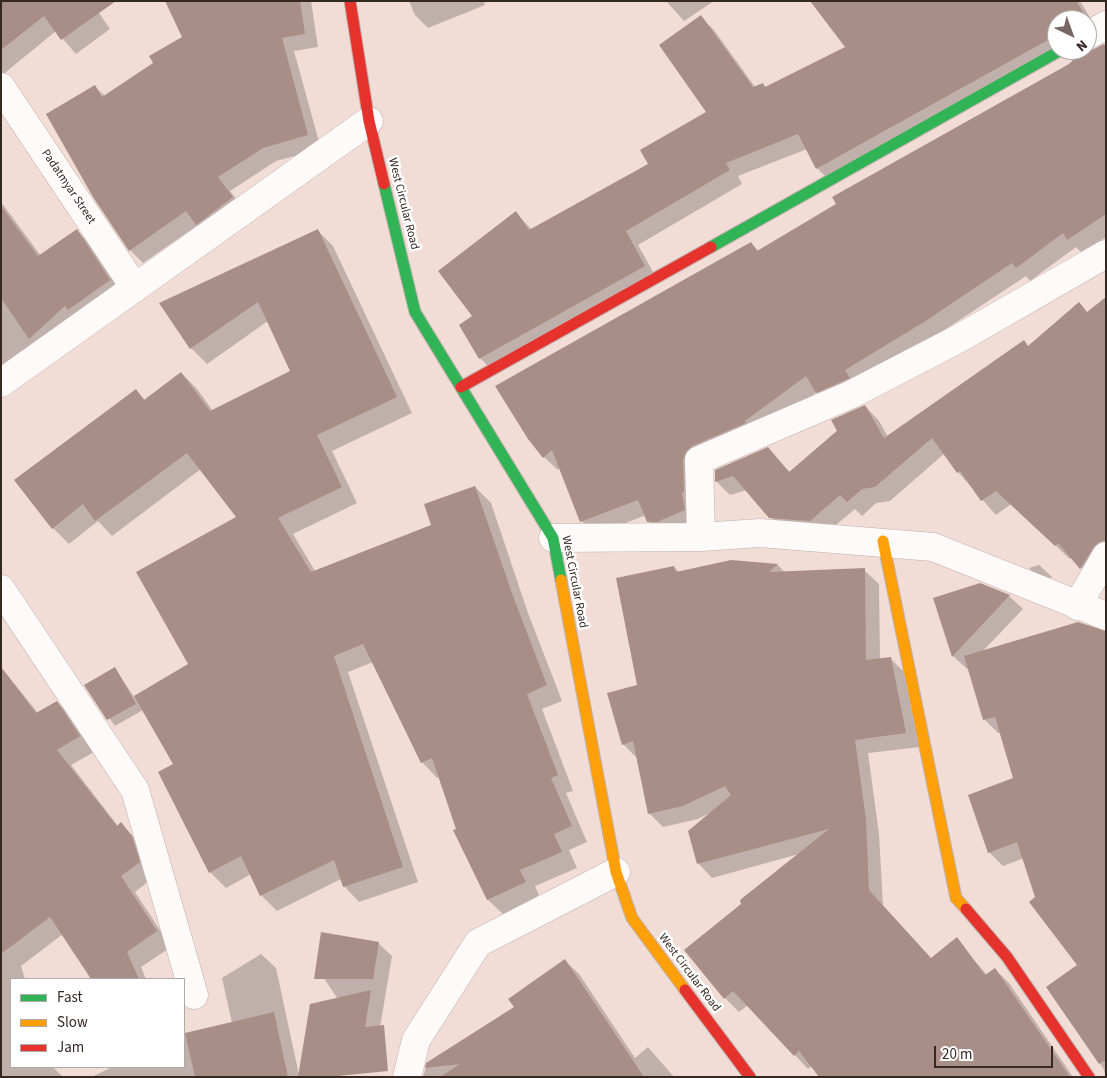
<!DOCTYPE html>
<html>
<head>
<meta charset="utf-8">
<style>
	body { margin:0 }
	#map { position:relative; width:1107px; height:1078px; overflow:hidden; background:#f1dcd6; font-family:"Source Sans 3",sans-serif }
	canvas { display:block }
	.frame { position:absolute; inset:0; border:2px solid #352722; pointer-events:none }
	.legend { position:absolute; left:10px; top:978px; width:175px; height:90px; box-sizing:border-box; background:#fff; border:1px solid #aea9a7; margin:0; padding:6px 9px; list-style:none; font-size:15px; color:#352722 }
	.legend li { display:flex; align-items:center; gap:10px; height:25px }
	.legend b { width:25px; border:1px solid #aea9a7 }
	.north { position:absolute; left:1047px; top:10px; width:50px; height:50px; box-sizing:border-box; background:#fff; border:1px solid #aea9a7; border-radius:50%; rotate:138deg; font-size:14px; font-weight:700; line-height:20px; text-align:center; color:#352722 }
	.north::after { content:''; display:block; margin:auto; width:18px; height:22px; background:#776661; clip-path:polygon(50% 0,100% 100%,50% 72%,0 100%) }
	.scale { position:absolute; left:934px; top:1046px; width:119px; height:22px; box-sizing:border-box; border:2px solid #352722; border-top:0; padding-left:6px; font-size:15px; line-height:18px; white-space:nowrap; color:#352722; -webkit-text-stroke:4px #fff; paint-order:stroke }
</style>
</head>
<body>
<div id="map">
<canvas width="1107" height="1078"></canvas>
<div class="frame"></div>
<ul class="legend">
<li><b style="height:6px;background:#30b455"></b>Fast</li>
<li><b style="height:6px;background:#ff9f0a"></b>Slow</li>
<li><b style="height:6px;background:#e5322d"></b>Jam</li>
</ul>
<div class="north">N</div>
<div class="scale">20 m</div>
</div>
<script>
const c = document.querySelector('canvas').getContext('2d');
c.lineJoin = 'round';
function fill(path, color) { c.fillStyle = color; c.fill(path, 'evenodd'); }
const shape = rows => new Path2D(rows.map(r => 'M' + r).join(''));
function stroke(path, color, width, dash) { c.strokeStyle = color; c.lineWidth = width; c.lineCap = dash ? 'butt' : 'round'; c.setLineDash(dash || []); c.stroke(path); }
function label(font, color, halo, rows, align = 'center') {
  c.font = font + ' "Source Sans 3",sans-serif'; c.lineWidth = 5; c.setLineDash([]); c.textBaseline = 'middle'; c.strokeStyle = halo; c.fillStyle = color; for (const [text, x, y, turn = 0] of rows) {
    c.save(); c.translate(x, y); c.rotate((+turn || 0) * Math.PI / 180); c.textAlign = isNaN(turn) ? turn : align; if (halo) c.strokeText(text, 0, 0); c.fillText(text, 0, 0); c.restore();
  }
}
fill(shape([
	[91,1,110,29,76,54,56,31,1,76,1,4],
	[166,1,311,1,318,47,294,51,321,149,276,161,230,191,246,211,210,237,198,225,143,263,130,250,95,87,105,96,155,64,184,37],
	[409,1,484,1,485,5,428,28,415,15],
	[666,1,714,1,684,21],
	[811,1,1080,1,1099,32,1087,41,1087,20,1057,20,1057,50,831,182,818,169,807,149,738,176,742,184,638,245,657,279,493,371,480,358,473,316,516,213,532,230,650,164,708,112,701,17,714,30,755,87,763,85,766,88,847,47],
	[1106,48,1106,237,1082,253,1076,247,1030,281,1026,276,830,406,817,392,758,436,707,459,698,523,662,535,648,521,646,515,595,535,582,521,560,468,558,470,544,457,751,243,759,251,1069,65,1076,58,1077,50,1085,50,1087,53],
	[1,202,41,256,77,231,91,245,123,294,1,390],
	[318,231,333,246,412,413,332,451,357,503,293,534,315,571,433,526,475,487,491,503,528,613,562,701,542,709,573,791,566,793,587,842,569,850,577,868,535,886,540,898,504,915,488,900,455,831,457,830,440,777,437,778,422,762,373,662,348,672,418,882,359,902,344,886,341,879,277,911,261,895,251,874,226,888,210,872,175,765,143,710,115,726,86,685,115,668,134,697,190,665,238,517,201,469,112,536,98,521,69,544,53,528,136,391,145,400,181,373,197,389,213,411,292,372,268,321,207,364,191,348],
	[1106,298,1106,563,1095,582,1071,558,1070,559,1011,504,996,515,958,472,945,453,890,501,876,503,862,516,855,509,824,535,785,532,747,490,730,495,716,481,767,449,790,472,865,406,879,421,888,437,1087,313],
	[732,561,778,565,785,573,864,570,879,584,880,659,890,658,904,672,920,747,868,753,879,834,883,906,931,959,956,939,987,975,995,969,1009,983,1073,1077,820,1077,812,1066,808,1069,748,1005,739,1012,725,998,742,904,799,854,712,878,698,863,708,814,698,819,663,827,649,813,637,758,623,744,674,567,679,572],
	[1039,565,1052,577,1047,583,1041,581,1029,568],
	[1009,596,1023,609,982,652,1106,632,1106,1076,1103,1068,1048,987,1079,965,1037,898,1024,858,1003,866,989,852,1014,779,1001,733,998,733,984,719,969,667,967,669,953,656,934,599],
	[1,667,38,713,57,702,72,717,94,752,71,765,118,826,121,824,136,839,154,877,135,892,171,947,141,967,146,979,93,979,63,934,21,966,25,979,11,979,11,1067,53,1067,63,1077,1,1077],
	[378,943,392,956,376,1051,364,1038,317,968],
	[261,954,276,968,299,1075,322,1034,339,1077,92,1077,112,1067,184,1067,184,1034,232,1023,222,978],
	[565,961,579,974,635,1058,648,1047,674,1077,423,1077,427,1064,516,1008]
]), '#0003');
fill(shape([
	[1,1,116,1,61,40,44,16,1,50],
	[165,1,300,1,305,34,282,38,308,135,263,148,218,177,233,197,196,225,186,211,129,251,93,197,46,114,95,85,102,97,153,63,149,56,182,37],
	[810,1,1076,1,1087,18,1083,20,1057,20,1057,35,816,169,798,134,726,163,730,170,626,231,645,266,479,359,459,325,472,316,438,271,516,211,529,230,648,164,640,150,706,112,659,45,701,15,753,87,763,83,765,87,845,47],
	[1104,44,1106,47,1106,214,1067,240,1063,233,1016,268,1012,263,924,322,845,370,850,378,816,393,806,376,745,421,746,423,692,446,686,452,683,460,684,492,682,493,685,510,657,522,647,522,638,500,580,522,552,450,543,458,528,439,495,386,751,242,757,251,836,204,832,197,1069,64,1075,58,1077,50,1088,52],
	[1,206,38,256,77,229,110,280,68,310,65,306,29,339,1,298],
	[318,229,397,397,317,435,342,487,278,518,311,572,431,525,424,504,475,486,513,596,547,685,527,694,558,775,551,778,572,826,554,834,562,852,520,870,526,882,487,900,453,830,456,829,432,758,421,763,363,644,334,656,403,867,343,887,334,860,260,896,241,856,209,873,158,772,173,764,134,696,188,664,136,572,236,517,187,453,95,521,83,504,52,529,14,480,136,389,144,400,181,372,210,411,290,371,258,302,190,349,159,303],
	[1106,297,1106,540,1099,542,1093,548,1080,569,1058,543,1055,546,996,491,981,501,960,471,957,473,932,438,875,487,862,489,847,502,840,495,810,521,769,518,733,476,715,482,715,470,768,447,789,472,837,431,831,420,865,405,884,438,1024,340,1028,346,1079,302,1087,312],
	[731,560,778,564,769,572,865,568,866,660,891,657,906,733,855,740,866,819,869,890,931,958,957,937,985,975,995,968,1070,1077,819,1077,799,1051,794,1056,733,991,724,999,684,950,741,904,740,900,829,829,697,864,688,831,731,795,725,786,683,806,648,814,633,741,622,745,607,693,637,685,616,578,674,566,676,572],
	[980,583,1010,595,952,657,933,598],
	[1078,622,1106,631,1106,1060,1099,1064,1046,987,1077,965,1029,902,1035,897,1017,842,988,853,968,795,1013,778,995,717,983,720,964,656],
	[1,667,36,713,57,701,80,736,57,750,117,826,121,822,132,836,140,862,121,876,157,931,127,952,139,979,91,979,50,917,1,954],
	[115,667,136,704,107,720,84,685],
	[321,932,379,942,373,979,314,979],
	[565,959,644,1077,440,1077,460,1064,425,1068,426,1063,514,1007,508,999],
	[371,990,365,1027,384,1025,388,1071,328,1077,298,1077,310,1004],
	[274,1012,288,1077,195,1077,185,1033]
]), '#a88e86');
const street = shape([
	[1087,36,1106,25],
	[1,87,135,288],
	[1,383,369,121],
	[701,537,699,460,852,394,958,339,1106,254],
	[553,538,701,537,760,533,933,547,1106,616],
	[1,589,135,790,194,995],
	[1077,606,1106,556],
	[407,1077,416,1040,478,943,616,872]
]);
const fast = shape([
	[384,184,415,312,553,538,561,580],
	[711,247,1061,50]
]);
const slow = shape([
	[883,541,956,898,966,909],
	[561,580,616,872,632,918,685,990]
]);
const jam = shape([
	[350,1,369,121,384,184],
	[461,387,711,247],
	[966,909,1007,957,1089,1077],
	[685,990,750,1077]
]);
stroke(street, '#c0b0ac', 29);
stroke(fast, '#c0b0ac', 13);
stroke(slow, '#c0b0ac', 13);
stroke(jam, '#c0b0ac', 13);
stroke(street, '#fdfaf9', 28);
stroke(fast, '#30b455', 11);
stroke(slow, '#ff9f0a', 11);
stroke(jam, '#e5322d', 11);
label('12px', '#352722', '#fff', [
	["Padatmyar Street",68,187,56],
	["West Circular Road",403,204,76],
	["West Circular Road",574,582,79],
	["West Circular Road",689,973,53]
]);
</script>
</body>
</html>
